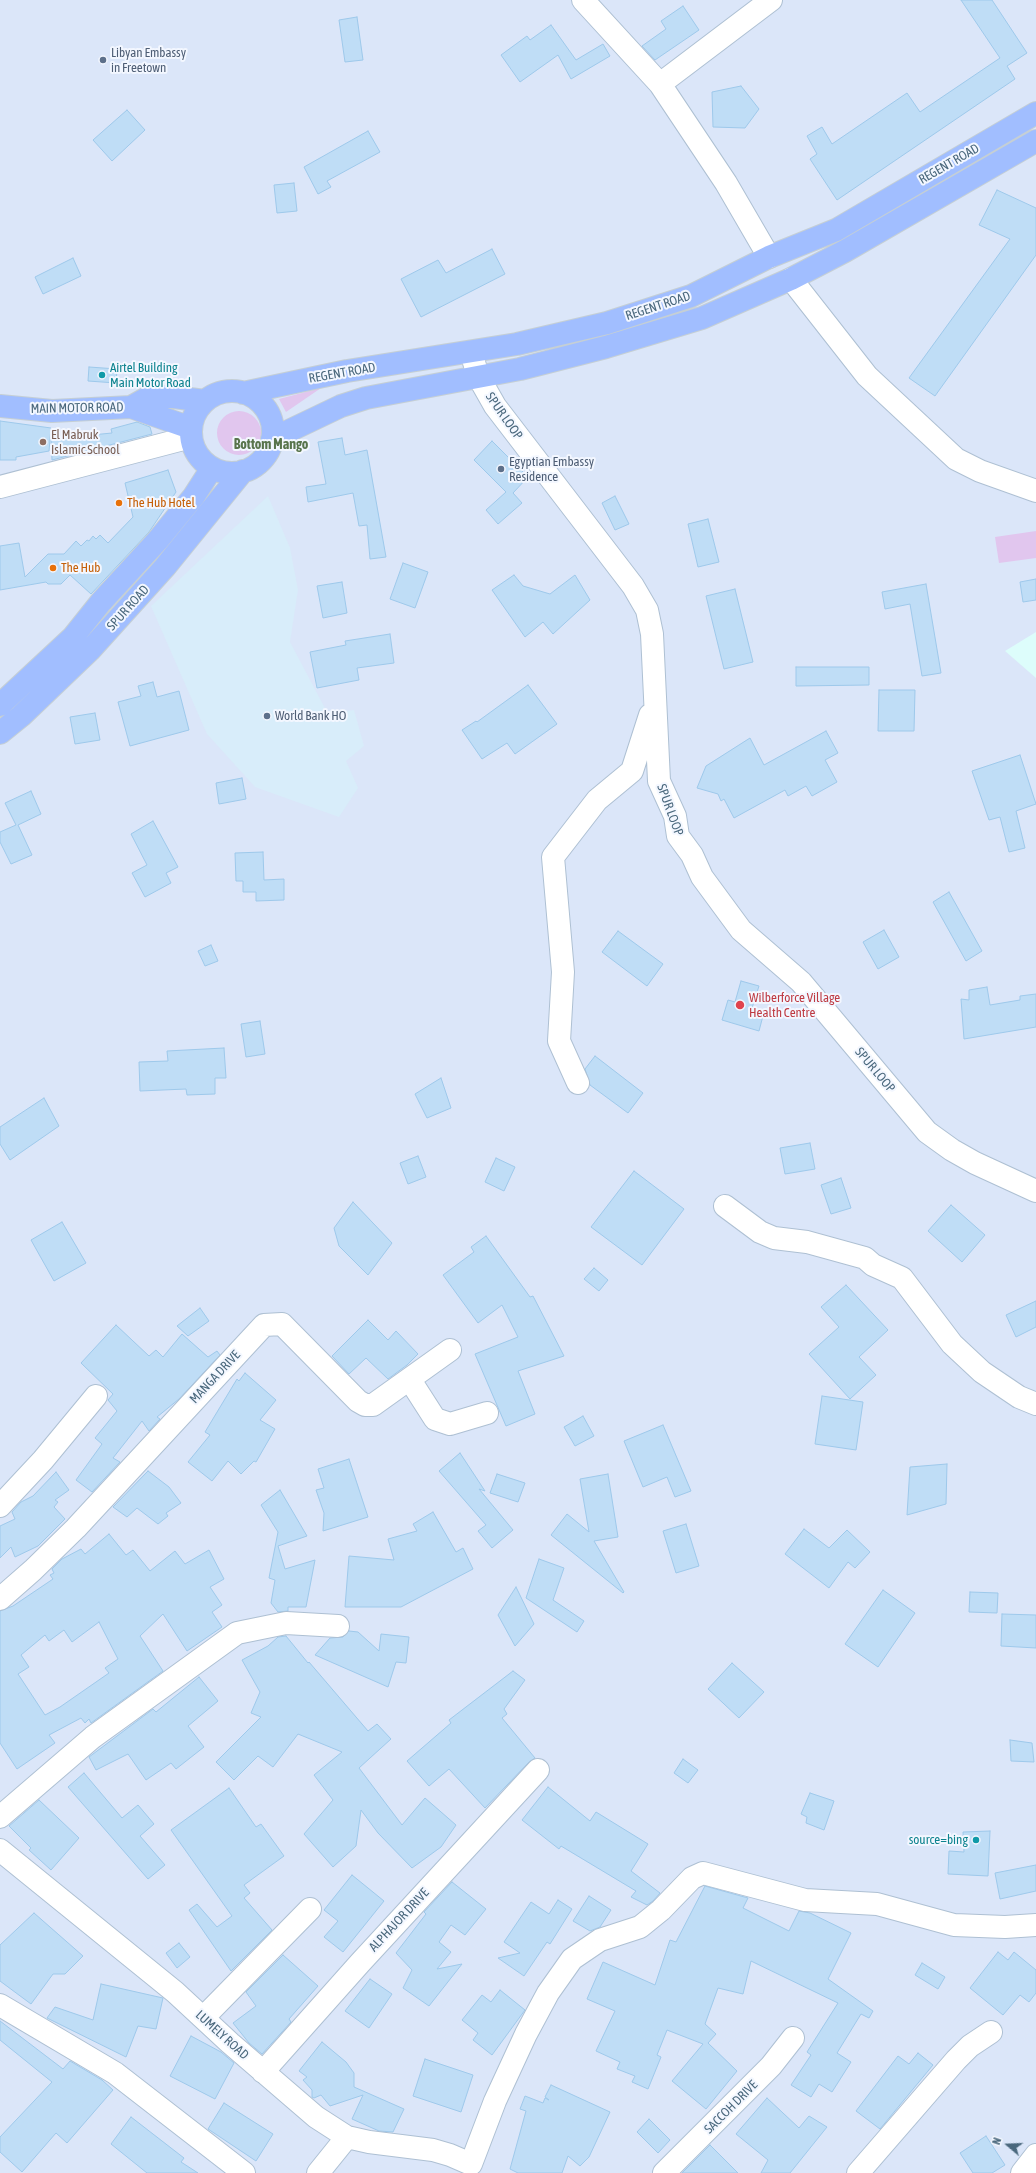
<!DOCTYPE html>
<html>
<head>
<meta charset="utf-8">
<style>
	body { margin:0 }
	#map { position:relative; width:1036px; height:2173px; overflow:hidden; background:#eaf1fe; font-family:"Asap Condensed",sans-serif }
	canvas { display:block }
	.north { position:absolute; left:988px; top:2125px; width:40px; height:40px; -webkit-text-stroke:3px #f3f7ff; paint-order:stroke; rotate:289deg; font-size:11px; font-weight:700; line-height:16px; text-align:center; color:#4a687d }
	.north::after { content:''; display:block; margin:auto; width:14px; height:18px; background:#4a687d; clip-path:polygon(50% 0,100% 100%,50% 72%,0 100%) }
</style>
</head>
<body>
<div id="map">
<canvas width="1036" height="2173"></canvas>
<div class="north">N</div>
</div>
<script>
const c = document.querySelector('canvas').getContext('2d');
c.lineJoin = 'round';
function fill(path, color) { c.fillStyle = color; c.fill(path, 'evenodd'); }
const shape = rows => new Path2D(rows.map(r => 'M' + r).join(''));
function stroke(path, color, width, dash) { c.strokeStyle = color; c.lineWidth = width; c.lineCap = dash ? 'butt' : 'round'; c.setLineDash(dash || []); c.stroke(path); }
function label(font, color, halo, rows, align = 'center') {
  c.font = font + ' "Asap Condensed",sans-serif'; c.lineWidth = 4; c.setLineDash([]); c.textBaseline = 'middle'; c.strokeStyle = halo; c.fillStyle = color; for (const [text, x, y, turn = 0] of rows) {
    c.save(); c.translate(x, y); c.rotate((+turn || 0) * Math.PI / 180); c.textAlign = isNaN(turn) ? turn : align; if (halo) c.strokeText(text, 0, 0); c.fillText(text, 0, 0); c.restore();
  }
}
fill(shape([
	[0,0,1036,0,1036,2173,0,2173]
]), '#dbe6f9');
fill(shape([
	[268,496,290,548,298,590,290,642,328,714,354,710,364,746,346,761,358,788,339,817,255,787,207,734,151,606]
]), '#d8edfa');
fill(shape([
	[1036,632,1036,678,1005,651]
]), '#ddfdfb');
fill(shape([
	[321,388,286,412,279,399],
	'217 433a22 22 0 1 1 44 0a22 22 0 1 1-44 0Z',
	[1036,531,1036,558,999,563,995,537]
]), '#e1c6ee');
const building = shape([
	[961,0,992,0,1027,53,1007,66,1015,79,837,200,810,159,817,154,807,136,822,127,832,144,907,93,920,112,1000,58,961,0],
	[683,6,699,30,655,60,642,46,666,29,661,21,683,6],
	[357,17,363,60,345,62,339,20,357,17],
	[551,25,576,60,603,44,610,56,571,79,558,55,520,82,501,55,527,36,530,40,551,25],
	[741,86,759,109,745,128,713,127,712,92,741,86],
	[127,110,145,130,112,161,93,140,127,110],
	[368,131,380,152,327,181,331,187,318,194,304,167,368,131],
	[294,183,297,211,277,213,274,185,294,183],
	[997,190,1036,208,1036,255,935,396,909,378,1010,239,979,225,997,190],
	[492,249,505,274,421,317,401,279,438,260,446,273,492,249],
	[73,258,81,276,43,294,35,277,73,258],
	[89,367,117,369,116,383,88,381,89,367],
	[0,421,51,428,49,451,16,457,16,460,0,460,0,421],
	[137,422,150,427,152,434,52,460,51,439,112,433,111,429,137,422],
	[342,438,345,455,367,450,386,557,370,559,367,525,359,526,353,493,308,502,306,487,326,484,318,442,342,438],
	[492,441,528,477,513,493,522,503,498,524,486,510,506,492,474,460,492,441],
	[168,470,176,492,149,532,91,594,70,575,61,584,48,584,46,582,0,590,0,546,19,543,25,577,48,554,64,554,76,541,81,546,87,540,89,541,93,536,96,539,100,535,108,543,133,517,125,483,168,470],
	[615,496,629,524,615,530,602,503,615,496],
	[708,519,719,562,698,567,688,524,708,519],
	[403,563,428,572,415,608,390,599,403,563],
	[514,575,523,586,550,594,575,575,590,600,553,634,543,622,525,637,492,590,514,575],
	[1036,579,1036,600,1023,602,1020,582,1036,579],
	[342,582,347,613,323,618,317,586,342,582],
	[926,584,941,673,922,676,910,604,885,609,882,592,926,584],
	[735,589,753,662,724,669,706,596,735,589],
	[390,634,394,663,357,668,359,680,317,688,310,652,346,645,345,641,390,634],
	[796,667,869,667,869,685,796,686,796,667],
	[153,682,157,697,179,691,189,730,130,746,118,702,141,696,138,686,153,682],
	[528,685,557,724,515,754,507,743,482,759,462,730,476,721,477,722,528,685],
	[879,690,915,690,914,731,878,731,879,690],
	[95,713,100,740,75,744,70,717,95,713],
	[826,731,838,753,825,760,837,782,812,796,806,786,788,796,785,790,734,818,724,799,721,801,718,794,697,788,706,766,750,738,764,765,826,731],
	[1020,755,1036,804,1016,811,1025,848,1009,852,1000,817,989,820,972,771,1020,755],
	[242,778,246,799,219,804,216,783,242,778],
	[31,791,41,814,18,825,32,855,11,864,0,842,0,832,16,825,5,803,31,791],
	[153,821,178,867,166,873,171,883,145,897,132,873,147,865,131,834,153,821],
	[263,852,264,880,284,879,284,900,256,901,256,892,243,892,243,881,236,881,235,853,263,852],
	[949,892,982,951,966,961,933,902,949,892],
	[884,930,899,957,878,969,863,942,884,930],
	[618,931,663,964,647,986,602,952,618,931],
	[211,945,218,961,205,966,198,951,211,945],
	[741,981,759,986,752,1008,764,1012,759,1031,722,1020,728,1000,735,1002,741,981],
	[987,987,990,1005,1020,1000,1020,996,1036,994,1036,1027,964,1039,961,999,969,1000,969,990,987,987],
	[260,1021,265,1054,246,1057,241,1024,260,1021],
	[224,1048,226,1078,215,1078,215,1094,187,1095,186,1089,140,1091,139,1062,168,1061,167,1051,224,1048],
	[595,1056,643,1093,628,1113,590,1085,585,1069,595,1056],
	[441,1078,451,1108,427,1118,415,1094,441,1078],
	[44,1098,59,1126,10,1160,0,1144,0,1127,44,1098],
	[810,1143,815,1169,785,1174,780,1148,810,1143],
	[418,1156,426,1177,408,1184,400,1163,418,1156],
	[496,1158,515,1167,504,1191,485,1182,496,1158],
	[634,1171,684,1209,642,1265,591,1227,634,1171],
	[841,1178,851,1208,831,1214,821,1185,841,1178],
	[353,1202,392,1243,368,1275,339,1246,334,1228,353,1202],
	[951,1205,985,1235,962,1262,928,1231,951,1205],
	[62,1222,86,1263,54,1281,31,1240,62,1222],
	[486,1236,530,1297,533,1296,564,1356,518,1371,535,1414,506,1426,475,1354,518,1337,502,1305,478,1323,443,1275,474,1252,471,1247,486,1236],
	[594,1268,608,1280,599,1291,584,1279,594,1268],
	[846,1285,888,1330,859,1357,876,1375,850,1399,809,1354,839,1327,821,1307,846,1285],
	[1036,1301,1036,1327,1016,1337,1006,1315,1036,1301],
	[200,1308,209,1321,188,1336,177,1326,200,1308],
	[368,1320,388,1340,396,1331,418,1354,407,1365,388,1379,366,1358,349,1374,332,1356,368,1320],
	[116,1325,149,1356,156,1350,163,1357,182,1334,208,1357,217,1351,220,1355,179,1399,157,1417,160,1419,149,1431,142,1421,113,1458,120,1462,92,1492,76,1480,102,1444,95,1438,117,1411,108,1400,113,1394,81,1363,116,1325],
	[245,1373,276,1400,260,1420,275,1429,256,1462,254,1461,241,1474,228,1461,212,1481,188,1462,210,1435,205,1432,237,1379,239,1381,245,1373],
	[822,1396,863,1402,856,1450,815,1444,822,1396],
	[583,1416,594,1436,575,1446,564,1427,583,1416],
	[663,1425,691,1491,675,1497,667,1477,643,1487,624,1441,663,1425],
	[460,1453,485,1491,479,1489,513,1530,492,1548,478,1531,486,1525,439,1471,460,1453],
	[349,1459,368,1517,323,1531,324,1513,316,1490,324,1488,318,1469,349,1459],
	[947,1464,946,1504,907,1515,910,1467,947,1464],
	[148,1471,169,1487,181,1503,166,1513,168,1516,158,1524,137,1508,127,1517,113,1507,148,1471],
	[56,1472,69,1490,55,1500,58,1502,54,1507,65,1519,38,1546,15,1557,11,1547,0,1558,0,1526,15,1519,12,1512,21,1502,33,1496,56,1472],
	[497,1474,525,1483,518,1502,490,1493,497,1474],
	[608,1474,618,1537,594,1541,624,1592,623,1593,551,1535,567,1514,589,1532,580,1479,608,1474],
	[280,1490,307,1536,278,1546,285,1569,315,1560,306,1607,288,1607,288,1611,278,1612,271,1603,275,1580,269,1578,278,1532,261,1505,280,1490],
	[433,1512,456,1552,463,1548,473,1569,401,1607,345,1607,349,1556,394,1560,388,1539,417,1531,413,1524,433,1512],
	[686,1524,699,1566,676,1573,663,1531,686,1524],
	[804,1529,829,1548,847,1530,870,1552,855,1568,848,1562,829,1588,785,1554,804,1529],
	[109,1534,126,1555,133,1550,150,1571,175,1551,185,1564,209,1550,224,1579,210,1587,222,1605,212,1612,222,1627,187,1651,163,1614,140,1636,163,1671,91,1723,89,1719,85,1723,81,1718,49,1735,55,1743,17,1769,0,1743,0,1611,13,1606,53,1579,50,1575,54,1573,52,1569,62,1559,81,1549,85,1554,109,1534],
	[99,1622,118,1659,105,1668,109,1673,60,1707,45,1715,18,1674,29,1667,21,1655,45,1635,49,1641,64,1630,72,1642,99,1622],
	[539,1559,564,1568,553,1600,584,1621,577,1632,526,1598,539,1559],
	[516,1587,534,1624,515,1646,498,1615,516,1587],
	[883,1590,915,1613,878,1667,845,1644,883,1590],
	[970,1592,998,1593,997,1613,969,1612,970,1592],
	[1002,1614,1036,1615,1036,1648,1001,1646,1002,1614],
	[349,1631,358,1632,379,1651,381,1634,409,1637,406,1663,396,1662,388,1687,315,1655,330,1638,343,1637,349,1631],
	[286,1636,308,1663,309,1662,368,1731,377,1724,391,1739,359,1768,402,1825,425,1798,456,1825,441,1847,412,1868,378,1833,361,1810,356,1846,333,1867,304,1834,333,1800,314,1775,342,1752,298,1734,273,1767,258,1756,234,1780,216,1762,261,1717,251,1713,260,1692,242,1660,268,1646,278,1637,286,1636],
	[732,1663,764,1692,739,1718,708,1689,732,1663],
	[513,1671,525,1680,504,1709,507,1714,502,1718,535,1758,529,1762,485,1808,449,1769,429,1786,407,1761,451,1723,449,1720,513,1671],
	[199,1677,218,1701,188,1726,204,1747,176,1769,171,1763,146,1780,128,1754,96,1770,89,1757,153,1709,156,1712,199,1677],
	[1010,1740,1032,1743,1034,1762,1011,1761,1010,1740],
	[683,1759,698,1770,688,1783,674,1773,683,1759],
	[84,1773,122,1818,138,1805,154,1824,140,1836,165,1865,148,1879,68,1787,84,1773],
	[548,1787,590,1821,596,1812,648,1844,631,1871,660,1893,653,1901,647,1905,631,1897,636,1891,561,1846,559,1849,522,1820,548,1787],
	[229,1788,256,1827,261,1824,284,1856,244,1885,250,1893,244,1898,272,1930,231,1971,189,1910,197,1904,217,1927,232,1916,171,1830,229,1788],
	[810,1793,834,1801,824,1830,806,1823,807,1817,801,1814,810,1793],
	[39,1800,79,1838,51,1870,29,1850,31,1848,9,1826,39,1800],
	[990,1831,988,1876,948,1874,949,1851,964,1852,963,1832,990,1831],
	[1036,1865,1036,1891,1000,1899,995,1873,1036,1865],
	[352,1875,384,1901,343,1952,324,1937,338,1921,324,1910,352,1875],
	[452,1882,486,1909,465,1935,451,1925,439,1942,451,1952,437,1969,462,1964,429,2006,403,1988,412,1970,396,1953,426,1914,424,1912,452,1882],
	[705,1886,748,1898,743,1908,789,1931,799,1911,810,1913,851,1933,828,1979,873,2011,869,2018,861,2014,837,2053,851,2062,832,2092,819,2084,811,2097,791,2085,811,2055,807,2052,838,2003,751,1961,743,1994,718,1988,705,2024,716,2034,708,2043,737,2071,706,2109,672,2081,703,2044,667,2030,657,2055,661,2057,648,2089,632,2082,635,2076,617,2069,620,2062,596,2051,615,2011,587,1999,603,1962,655,1985,670,1940,676,1942,705,1886],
	[589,1896,611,1910,600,1927,590,1931,573,1921,589,1896],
	[558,1900,572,1909,550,1944,547,1942,524,1976,498,1958,520,1953,504,1942,531,1902,549,1914,558,1900],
	[34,1913,83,1956,65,1974,53,1974,31,2004,0,1981,0,1945,34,1913],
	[179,1943,190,1957,177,1968,166,1953,179,1943],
	[998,1952,1008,1960,1014,1952,1036,1970,1036,1993,1029,2002,1020,1995,1003,2015,970,1988,998,1952],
	[283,1955,318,1986,289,2019,291,2022,262,2054,249,2043,233,2023,256,2006,246,1992,283,1955],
	[922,1963,945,1977,938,1989,915,1975,922,1963],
	[370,1979,392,1994,369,2028,345,2011,370,1979],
	[101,1984,163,1998,156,2029,138,2026,126,2057,47,2018,55,2007,93,2020,101,1984],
	[500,1990,525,2010,492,2055,473,2040,478,2033,462,2020,482,1995,491,2002,500,1990],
	[0,2021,63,2069,70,2061,102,2080,113,2090,67,2143,56,2133,22,2172,0,2152,0,2137,52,2082,0,2040,0,2021],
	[191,2036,221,2052,234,2063,215,2099,170,2076,191,2036],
	[322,2042,346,2062,354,2073,354,2087,404,2109,393,2132,379,2131,352,2119,363,2095,330,2106,321,2095,314,2098,312,2097,312,2090,303,2080,307,2077,299,2071,322,2042],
	[918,2053,933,2065,880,2129,856,2111,898,2056,909,2064,918,2053],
	[425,2059,473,2075,461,2112,413,2096,425,2059],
	[551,2085,610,2112,589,2157,580,2166,568,2156,562,2173,518,2173,510,2169,526,2111,520,2109,525,2096,543,2103,545,2098,549,2100,545,2097,551,2085],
	[767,2098,799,2128,809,2116,827,2127,790,2173,761,2173,768,2160,736,2134,767,2098],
	[224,2103,273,2134,256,2161,208,2129,224,2103],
	[131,2117,184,2158,181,2162,198,2173,147,2173,111,2144,131,2117],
	[649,2119,670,2140,658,2153,637,2132,649,2119],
	[986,2136,1005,2165,992,2173,973,2173,960,2153,986,2136],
	[710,2145,738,2173,682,2173,710,2145]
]);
fill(building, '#bfddf6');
stroke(building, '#9ec9eb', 1);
const minor = shape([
	[583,0,660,84,726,183,769,257],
	[660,84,771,0],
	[791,279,867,376,956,459,980,471,1036,491],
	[471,352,478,376,495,406,633,586,647,610,652,634,659,781,675,816,678,836,692,855,702,877,741,930,801,982,927,1132,952,1150,975,1163,1036,1191],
	[0,487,191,437],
	[578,1083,559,1041,563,972,553,857,597,800,632,771,650,715],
	[725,1206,760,1232,774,1238,807,1242,865,1258,873,1265,902,1278,952,1344,982,1372,1019,1397,1036,1404],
	[410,1380,435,1419,450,1424,487,1413],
	[0,1506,43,1460,96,1396],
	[0,1599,33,1570,76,1528,264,1325,282,1324,358,1401,365,1405,373,1405,450,1350],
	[0,1817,93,1737,237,1633,286,1623,338,1626],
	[0,1850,175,1992,230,2043,316,2117,347,2137,369,2142,433,2150,450,2155,471,2164],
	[0,2005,115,2073,244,2173],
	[203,2018,310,1909],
	[263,2072,360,1963,538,1770],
	[471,2164,495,2101,526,2034,548,1993,572,1959,600,1940,640,1927,661,1910,692,1878,703,1873,805,1900,877,1904,954,1925,1005,1927,1036,1925],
	[318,2173,347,2137],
	[664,2173,771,2066,793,2038],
	[858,2173,956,2060,970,2046,991,2032],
	[1022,2173,1036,2155]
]);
const major = shape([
	'191 432a41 41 0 1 1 82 0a41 41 0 1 1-82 0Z',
	[243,393,347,371,517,344,607,323,691,296,769,257,836,230,1036,113],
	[0,406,52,411,131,407,191,428],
	[131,407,149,397,174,397,205,401],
	[272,439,341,406,366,398,520,369,606,347,702,318,791,279,845,251,1036,141],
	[0,705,73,637,101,602,158,540,194,496,212,468],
	[0,733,21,716,91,649,165,567,243,471]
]);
stroke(minor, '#aec0d3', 24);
stroke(major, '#c5cfd5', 24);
stroke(minor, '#fff', 22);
stroke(major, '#a1beff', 22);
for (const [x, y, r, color] of [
	[103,60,4,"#5c6f8a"],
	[102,375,4,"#0f9aa8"],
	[43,442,4,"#8d6e63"],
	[501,469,4,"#5c6f8a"],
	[119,503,4,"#e8710a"],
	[53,568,4,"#e8710a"],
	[267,716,4,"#5c6f8a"],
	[740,1005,5,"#e0444e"],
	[976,1840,4,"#0f9aa8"]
]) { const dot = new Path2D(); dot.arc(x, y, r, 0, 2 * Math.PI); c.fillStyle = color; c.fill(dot); stroke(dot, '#f3f7ff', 1.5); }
label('13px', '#4e5e75', '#f3f7ff', [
	["Libyan Embassy",111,53],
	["in Freetown",111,68],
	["Egyptian Embassy",509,462],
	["Residence",509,477],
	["World Bank HO",275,716]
], 'left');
label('13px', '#4a687d', '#f3f7ff', [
	["REGENT ROAD",949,164,-30],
	["REGENT ROAD",658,306,-18],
	["REGENT ROAD",342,373,-10],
	["MAIN MOTOR ROAD",77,408,-1],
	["SPUR LOOP",504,416,55],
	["SPUR ROAD",128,608,-48],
	["SPUR LOOP",670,810,70],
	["SPUR LOOP",875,1070,50],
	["MANGA DRIVE",215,1377,-47],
	["ALPHAJOR DRIVE",399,1920,-47],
	["LUMELY ROAD",222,2035,42],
	["SACCOH DRIVE",731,2107,-45]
]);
label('13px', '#0d838f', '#f3f7ff', [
	["Airtel Building",110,368],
	["Main Motor Road",110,383],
	["source=bing",968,1840,"right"]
], 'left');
label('13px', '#785e54', '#f3f7ff', [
	["El Mabruk",51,435],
	["Islamic School",51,450]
], 'left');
label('13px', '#c56008', '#f3f7ff', [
	["The Hub Hotel",127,503],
	["The Hub",61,568]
], 'left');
label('13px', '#be3a42', '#f3f7ff', [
	["Wilberforce Village",749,998],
	["Health Centre",749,1013]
], 'left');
label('bold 14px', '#58744c', '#f3f7ff', [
	["Bottom Mango",271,445]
]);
</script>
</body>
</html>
